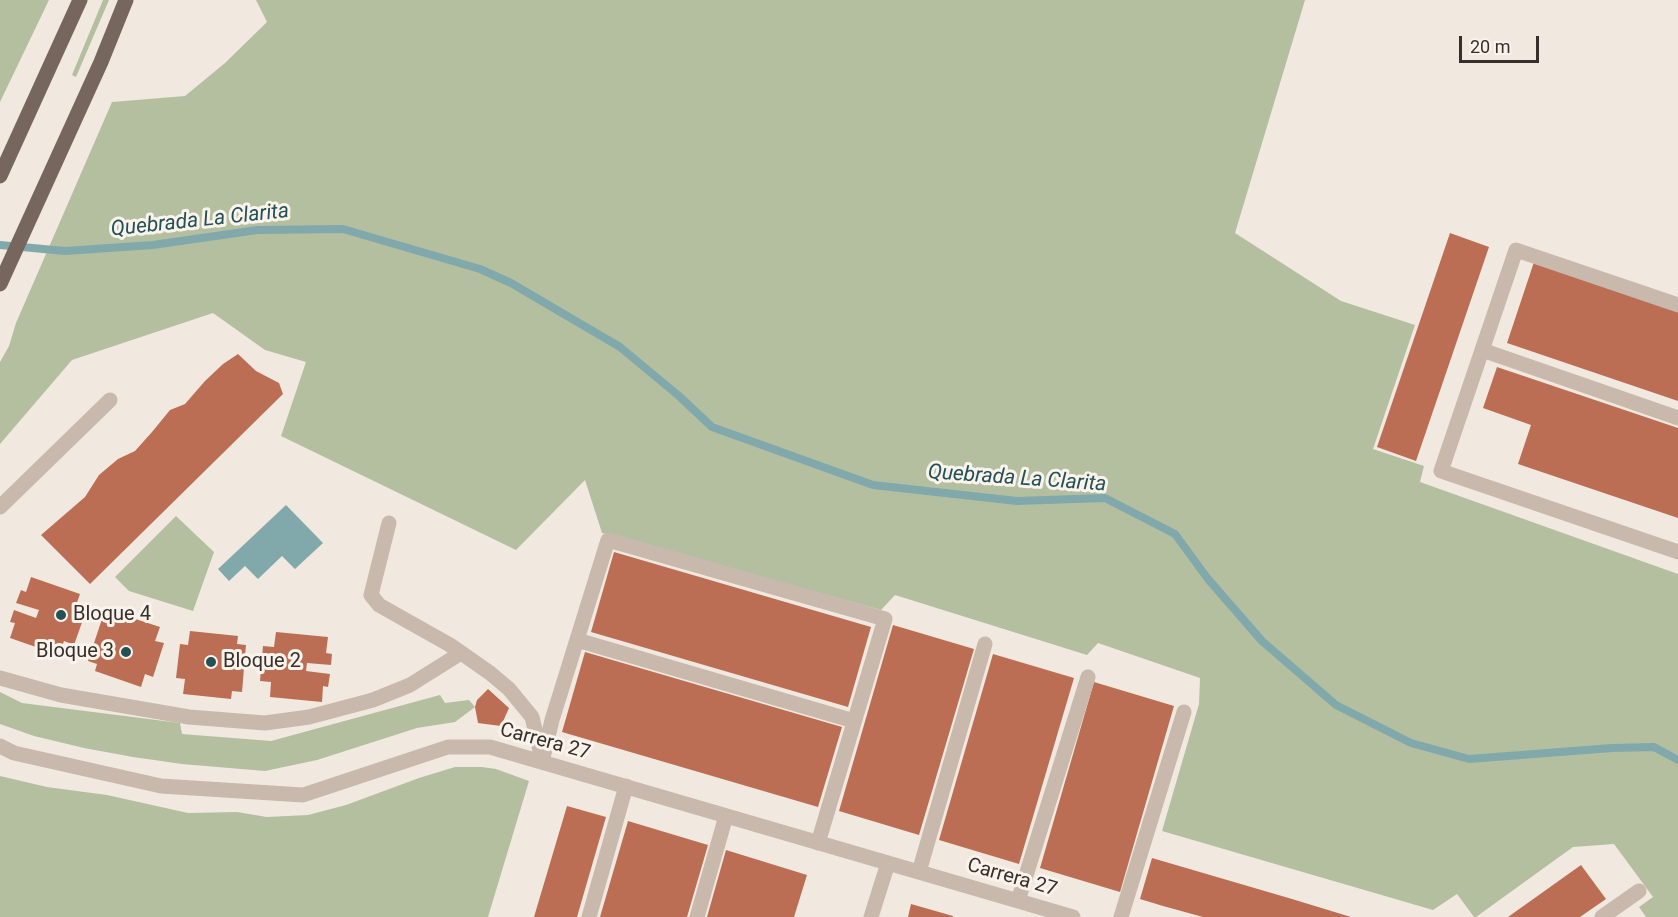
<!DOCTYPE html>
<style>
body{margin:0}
#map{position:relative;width:1678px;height:917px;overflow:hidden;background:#f1e9df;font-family:Roboto,sans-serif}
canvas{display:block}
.scale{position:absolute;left:1459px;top:36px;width:80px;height:27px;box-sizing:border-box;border:3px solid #372f2a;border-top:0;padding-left:8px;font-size:18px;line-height:21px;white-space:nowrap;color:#372f2a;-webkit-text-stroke:4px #f9f3ec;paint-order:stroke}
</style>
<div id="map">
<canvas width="1678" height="917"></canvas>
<div class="scale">20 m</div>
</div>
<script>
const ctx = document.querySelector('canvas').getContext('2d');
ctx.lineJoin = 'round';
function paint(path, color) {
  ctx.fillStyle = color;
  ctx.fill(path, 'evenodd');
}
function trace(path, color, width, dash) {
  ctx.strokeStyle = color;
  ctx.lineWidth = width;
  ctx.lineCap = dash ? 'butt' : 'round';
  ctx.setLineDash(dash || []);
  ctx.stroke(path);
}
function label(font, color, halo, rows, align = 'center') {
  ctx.font = font + ' Roboto,sans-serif';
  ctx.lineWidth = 6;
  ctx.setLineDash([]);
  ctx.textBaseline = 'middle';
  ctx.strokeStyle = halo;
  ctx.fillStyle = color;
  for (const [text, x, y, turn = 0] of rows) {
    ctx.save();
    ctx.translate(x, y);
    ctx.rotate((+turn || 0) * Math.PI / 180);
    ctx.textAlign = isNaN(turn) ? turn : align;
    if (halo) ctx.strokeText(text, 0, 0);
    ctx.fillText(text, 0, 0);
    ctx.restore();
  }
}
paint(new Path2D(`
 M0,0h49l-49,102z
 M103,0h6l-33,77 -4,-2z
 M256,0h1049l-70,233 106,68 74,24 -42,124 51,17 -4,16 258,92v343h-32l-7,-10 14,-10 -39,-53 -41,3 -97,70h-2l-17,-23 -24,16 -271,-79 37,-127 1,-26 -102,-35 -11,12 -192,-60 -14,15 -279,-77 -17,-53 -69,70 -235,-114 25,-74 -41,-12 -52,-37 -141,47 -72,84v-82l9,-16 7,-23 96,-221 73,-6 40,-33 42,-41z
 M176,516l38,36 -21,59 -64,-20 -14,-14z
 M0,692l22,11 158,20 2,11 89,7 169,-46 5,8 24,-3 6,7 -20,15 -38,6 -100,32 -52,11 -83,-7 -49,-7 -49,-9 -50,-12 -34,-12z
 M455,767h27l14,2 33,12 -41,136h-488v-141l47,11 60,8 81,18 49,-1 30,5 41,-2 38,-10 73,-27z`), '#b4bfa0');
paint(new Path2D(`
 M286,505l37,38 -28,26 -13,-13 -24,23 -13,-13 -16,15 -11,-12z`), '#81a9ab');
trace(new Path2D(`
 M0,245l65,6 88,-6 104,-15 86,-1 137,40 31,14 109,64 59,49 33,31 161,58 144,16 88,-3 70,36 33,45 54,62 74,64 75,38 58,16 143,-11 42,-1 24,13`), '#81a9ab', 8);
paint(new Path2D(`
 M1450,233l39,14 -73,214 -39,-14z
 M1534,262l144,48v91l-171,-58z
 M238,354l18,17 23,12 4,11 -193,190 -49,-49 44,-38 14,-22 19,-16 17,-8 17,-19 18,-22 15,-6 20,-23 18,-17z
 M1497,367l181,61v90l-160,-54 13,-39 -48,-17z
 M614,552l257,75 -23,80 -257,-75z
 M31,577l49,17 -5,14 11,3 -12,34 -10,-4 -5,14 -49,-17 5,-15 -5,-1 4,-12 22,8 3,-8 -23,-7 5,-13 5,2z
 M114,612l46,15 -5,14 9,2 -11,34 -8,-3 -4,13 -46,-16 2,-7 -9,-3 15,-45 9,4z
 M893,625l81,24 -55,186 -80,-24z
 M190,631l48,5 -1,8 9,1 -4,47 -10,-1 -1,8 -48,-5 2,-15 -9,-1 4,-34 8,1z
 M276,632l52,5 -2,16 6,1 -1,11 -24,-2 -1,8 24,3 -2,13 -5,-1 -1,16 -52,-5 1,-15 -11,-1 3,-35 11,1z
 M585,652l257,75 -24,80 -256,-75z
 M993,654l81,24 -55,186 -80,-24z
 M1094,682l80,24 -54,186 -80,-24z
 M488,689l21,19 -8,18 -23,-3 -3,-16 2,-7z
 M567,806l39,11 -29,100h-43z
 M628,821l80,24 -21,72h-87z
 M726,850l81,25 -13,42h-87z
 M1152,858l140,41 59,18h-148l-40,-11 -23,-7z
 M1581,865l25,34 -26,18h-72z
 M911,904l42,12v1h-45z`), '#bb6e53');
trace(new Path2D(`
 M1678,305l-162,-55 -75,221 237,81
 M1482,350l196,68
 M0,507l110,-107
 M389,523l-18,72 8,10 71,40 40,28 19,16 23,28 10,42
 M577,640l277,81
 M0,678l61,17 128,22 76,6 44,-6 64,-17 37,-15 51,-32
 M0,746l14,7 147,33 142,9 145,-48h42l583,170
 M542,762l10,-42 56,-180 277,79 -67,224
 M919,872l66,-228
 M1018,901l70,-224
 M589,917l37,-131
 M697,917l29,-101
 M871,917l17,-54
 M1121,917l63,-205
 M1602,917l37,-26`), '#c8b9ac', 15);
trace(new Path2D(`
 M0,176l80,-176
 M0,284l101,-222 25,-62`), '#77665d', 15);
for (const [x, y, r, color] of [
 [61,615,6,"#235155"],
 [126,652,6,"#235155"],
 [211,662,6,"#235155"]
]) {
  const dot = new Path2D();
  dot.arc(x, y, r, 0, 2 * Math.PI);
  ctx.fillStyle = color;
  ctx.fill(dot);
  trace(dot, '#f9f3ec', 2);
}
label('20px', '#372f2a', '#f9f3ec', [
 ["Bloque 4",73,615],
 ["Bloque 3",114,652,"right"],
 ["Bloque 2",223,662]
], 'left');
label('20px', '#372f2a', '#f9f3ec', [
 ["Carrera 27",545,742,15],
 ["Carrera 27",1012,878,16]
]);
label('italic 21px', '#235155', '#f9f3ec', [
 ["Quebrada La Clarita",200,221,-6],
 ["Quebrada La Clarita",1017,479,4]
]);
</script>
